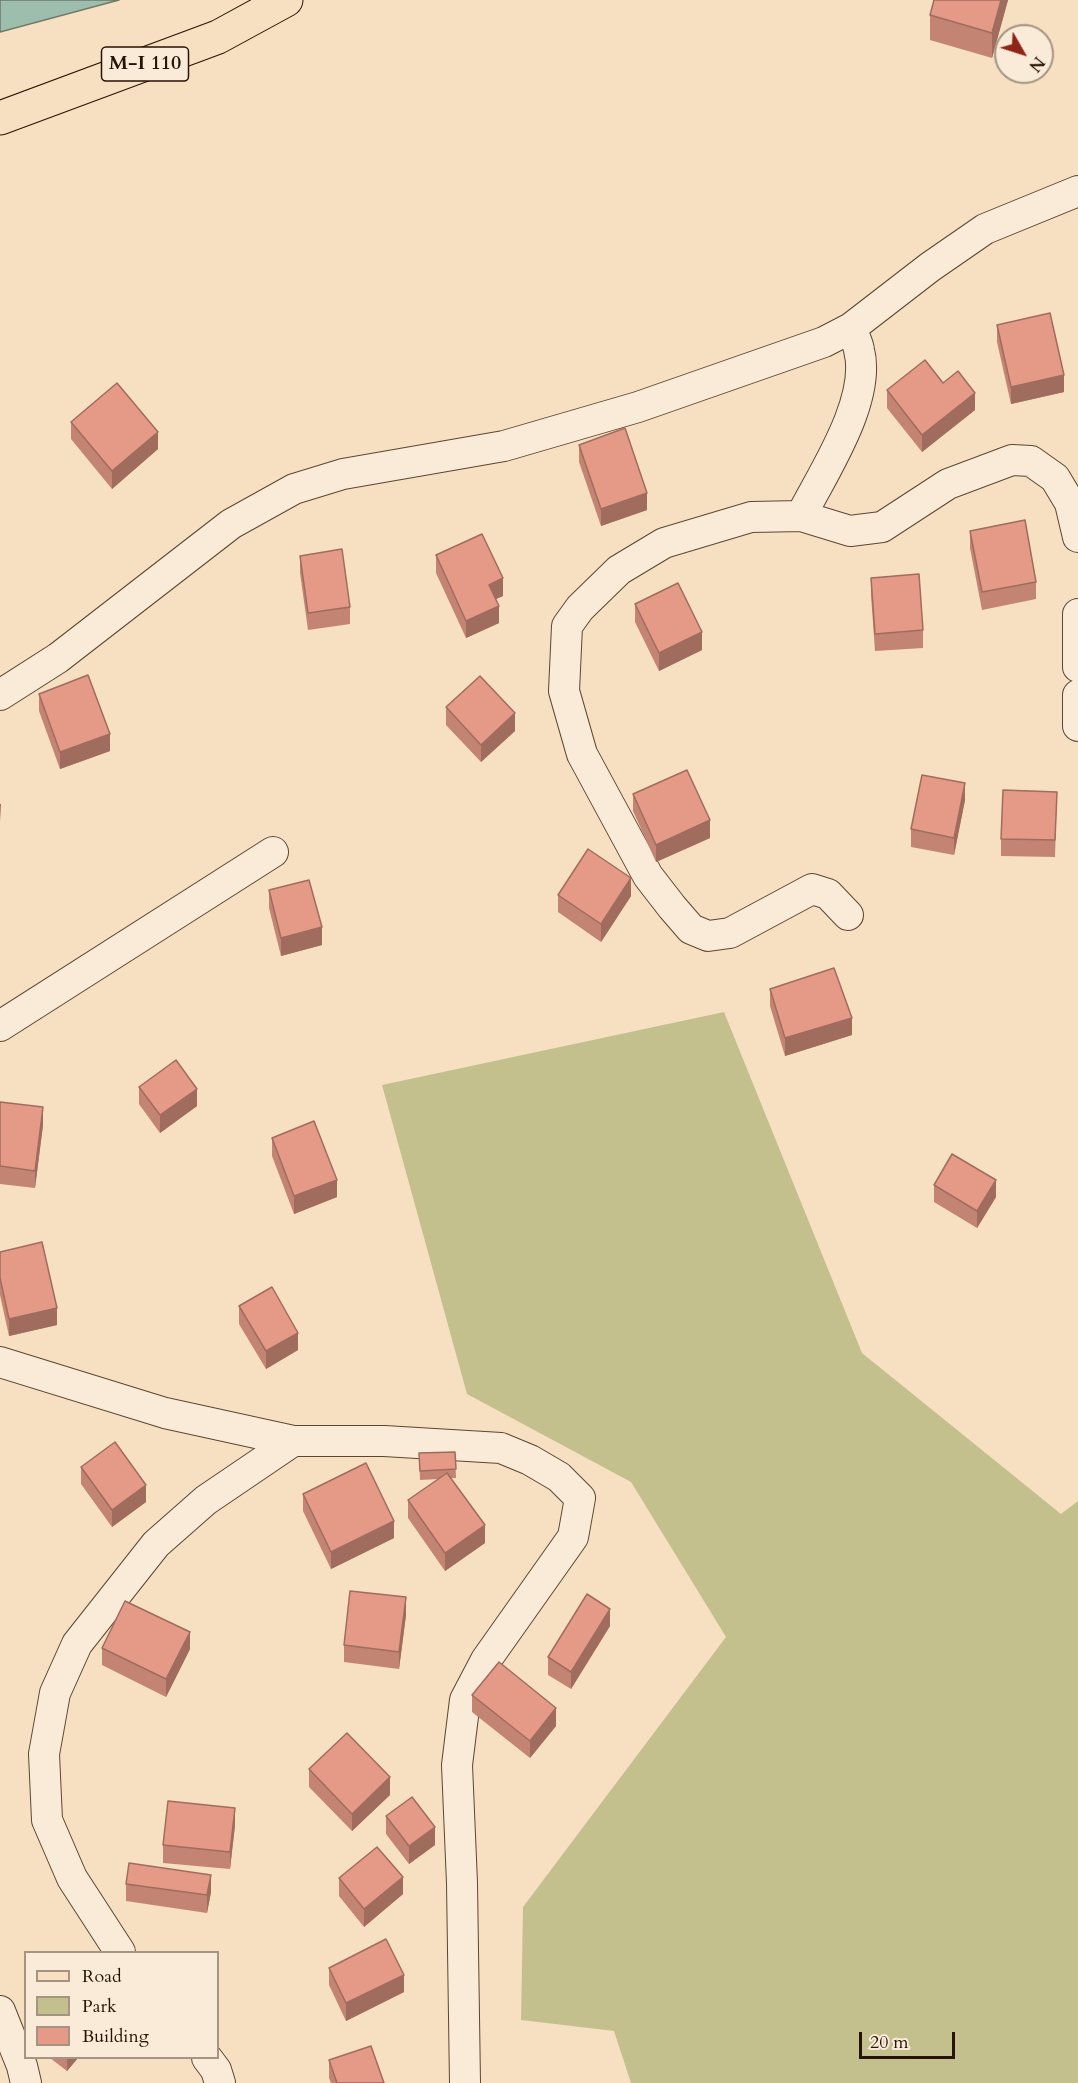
<!DOCTYPE html>
<style>
body{margin:0}
#map{position:relative;width:1078px;height:2083px;overflow:hidden;background:#f6e0c1;font-family:Cardo,serif}
canvas{display:block}
.legend{position:absolute;left:24px;top:1951px;width:195px;height:108px;box-sizing:border-box;background:#f9ebd7;border:2px solid #a59482;margin:0;padding:8px 10px;list-style:none;font-size:18px;color:#281203}
.legend li{display:flex;align-items:center;gap:12px;height:30px}
.legend b{width:30px;border:2px solid #a59482}
.north{position:absolute;left:994px;top:24px;width:60px;height:60px;box-sizing:border-box;background:#f9ebd7;border:2px solid #a59482;border-radius:50%;rotate:129deg;font-size:16px;font-weight:700;line-height:24px;text-align:center;color:#281203}
.north::after{content:'';display:block;margin:auto;width:21px;height:27px;background:#8f2418;clip-path:polygon(50% 0,100% 100%,50% 72%,0 100%)}
.scale{position:absolute;left:859px;top:2032px;width:96px;height:27px;box-sizing:border-box;border:3px solid #281203;border-top:0;padding-left:8px;font-size:18px;line-height:21px;white-space:nowrap;color:#281203;-webkit-text-stroke:4px #f9ebd7;paint-order:stroke}
</style>
<div id="map">
<canvas width="1078" height="2083"></canvas>
<ul class="legend">
<li><b style="height:8px;background:#f6e0c1"></b>Road</li>
<li><b style="height:16px;background:#c4c08d"></b>Park</li>
<li><b style="height:16px;background:#e49a86"></b>Building</li>
</ul>
<div class="north">N</div>
<div class="scale">20 m</div>
</div>
<script>
const ctx = document.querySelector('canvas').getContext('2d');
ctx.lineJoin = 'round';
function paint(path, color) {
  ctx.fillStyle = color;
  ctx.fill(path, 'evenodd');
}
function trace(path, color, width, dash) {
  ctx.strokeStyle = color;
  ctx.lineWidth = width;
  ctx.lineCap = dash ? 'butt' : 'round';
  ctx.setLineDash(dash || []);
  ctx.stroke(path);
}
function label(font, color, halo, rows, align = 'center') {
  ctx.font = font + ' Cardo,serif';
  ctx.lineWidth = 4.5;
  ctx.setLineDash([]);
  ctx.textBaseline = 'middle';
  ctx.strokeStyle = halo;
  ctx.fillStyle = color;
  for (const [text, x, y, turn = 0] of rows) {
    ctx.save();
    ctx.translate(x, y);
    ctx.rotate((+turn || 0) * Math.PI / 180);
    ctx.textAlign = isNaN(turn) ? turn : align;
    if (halo) ctx.strokeText(text, 0, 0);
    ctx.fillText(text, 0, 0);
    ctx.restore();
  }
}
paint(new Path2D(`
 M724,1012l138,341 199,161 17,-13v582h-447l-17,-52 -93,-11 2,-113 203,-270 -95,-155 -164,-88 -85,-309z`), '#c4c08d');
const water = new Path2D(`
 M0,0h119l-119,32z`);
paint(water, '#9ebead');
trace(water, '#6f7969', 1.5);
const street = new Path2D(`
 M801,516c22,-43 71,-116 58,-166 -1,-7 -5,-14 -8,-22
 M1078,614v53
 M0,695l58,-37 173,-134 63,-35 49,-15 161,-28 134,-39 186,-65 27,-14 79,-61 55,-38 93,-38
 M1078,695v31
 M848,915l-20,-21 -16,-5 -82,44 -22,3 -17,-7 -19,-22 -24,-31 -66,-122 -18,-63 3,-65 13,-18 39,-38 45,-27 87,-26 50,-1 49,15 32,-4 66,-43 64,-24 19,1 24,17 15,25 8,34
 M0,1026l273,-174
 M0,1362l165,51 128,28h91l117,7 29,12 29,17 21,21 -7,39 -87,123 -21,40 -8,65 5,118 3,200
 M120,1952l-48,-74 -25,-58 -3,-66 11,-61 22,-49 79,-100 50,-44 87,-59
 M0,2011l22,55 4,17
 M207,2058l9,12 4,13`);
const primary = new Path2D(`
 M0,118l218,-81 68,-37`);
trace(street, '#5c4632', 32);
trace(primary, '#281203', 35);
trace(street, '#f9ebd7', 30);
trace(primary, '#f6e0c1', 33);
paint(new Path2D(`
 M934,0h74l-16,58 -62,-18v-25z
 M997,325l67,67 -53,12 -14,-62z
 M943,383l32,27 -53,42 -35,-44v-18z
 M71,422l87,27 -46,40 -41,-50z
 M579,445l68,65 -46,16 -22,-64z
 M970,531l66,51v17l-54,11 -12,-62z
 M436,555l67,41 -7,3 3,24 -33,15 -30,-65z
 M300,556l50,51v17l-42,6 -8,-57z
 M871,578l52,52v18l-48,3 -4,-56z
 M635,604l67,46 -43,21 -24,-49z
 M39,694l71,57 -50,18 -21,-58z
 M446,707l69,24 -34,31 -35,-37z
 M1057,792l-2,65 -54,-1v-17z
 M633,794l77,44 -54,24 -23,-51z
 M965,800l-11,55 -43,-8v-18z
 M269,890l53,55 -41,11 -12,-48z
 M558,895l73,1 -30,46 -43,-30z
 M770,989l82,46 -67,21 -15,-50z
 M139,1087l58,19 -37,27 -21,-29z
 M0,1102l43,23 -8,63 -35,-4z
 M272,1138l65,59 -43,17 -22,-58z
 M934,1185l62,12 -19,31 -43,-26z
 M0,1252l57,73 -48,11 -9,-41z
 M239,1306l59,44 -32,19 -27,-45z
 M455,1452l1,26h-5l34,65 -40,28 -37,-53v-18l31,-21 -19,1 -1,-27z
 M81,1467l65,35 -34,25 -31,-43z
 M303,1494l91,44 -63,31 -28,-58z
 M406,1615l-7,54 -55,-7v-17z
 M610,1626l-39,63 -23,-14v-18z
 M102,1648l88,1 -24,48 -64,-32z
 M472,1695l84,31 -26,32 -58,-46z
 M309,1769l81,26 -38,36 -43,-44z
 M386,1816l49,29 -26,19 -23,-30z
 M235,1825l-5,44 -67,-6v-18z
 M339,1878l64,16 -39,33 -25,-31z
 M126,1884l85,8 -4,21 -81,-12z
 M329,1968l75,24 -58,29 -17,-36z
 M50,2058h28l-11,13z
 M329,2060l55,23h-53l-2,-5z`), '#c48473');
paint(new Path2D(`
 M1001,0h7l-16,58v-25z
 M1064,375v17l-53,12v-17z
 M975,393v17l-53,42v-17z
 M158,432v17l-46,40v-18z
 M647,493v17l-46,16v-17z
 M503,578v18l-14,6v-17z
 M499,606v17l-33,15v-17z
 M702,632v18l-43,21v-18z
 M515,713v18l-34,31v-17z
 M110,734v17l-50,18v-17z
 M965,783v17l-11,55v-17z
 M0,804h1l-1,18z
 M710,820v18l-54,24v-17z
 M631,878v18l-30,46v-18z
 M322,927v18l-41,11v-18z
 M852,1018v17l-67,21v-18z
 M197,1089v17l-37,27v-18z
 M43,1107v18l-8,63v-17z
 M337,1180v17l-43,17v-18z
 M996,1180v17l-19,31v-17z
 M57,1308v17l-48,11v-17z
 M298,1333v17l-32,19v-18z
 M146,1485v17l-34,25v-17z
 M394,1521v17l-63,31v-17z
 M485,1525v18l-40,28v-18z
 M406,1597v18l-7,54v-17z
 M610,1609v17l-39,63v-17z
 M190,1632v17l-24,48v-18z
 M556,1708v18l-26,32v-17z
 M390,1777v18l-38,36v-17z
 M235,1808v17l-5,44v-17z
 M435,1827v18l-26,19v-18z
 M211,1875v17l-4,21v-18z
 M403,1877v17l-39,33v-18z
 M404,1975v17l-58,29v-18z
 M67,2058h11l-11,13z`), '#a06c5e');
const building = new Path2D(`
 M934,0h67l-9,33 -62,-18z
 M1050,313l14,62 -53,12 -14,-62z
 M925,360l18,23 15,-12 17,22 -53,42 -35,-45z
 M117,383l41,49 -46,39 -41,-49z
 M625,428l22,65 -46,16 -22,-64z
 M1025,520l11,62 -54,10 -12,-61z
 M482,534l21,44 -14,7 10,21 -33,15 -30,-66z
 M342,549l8,58 -42,6 -8,-57z
 M919,574l4,56 -48,4 -4,-56z
 M678,583l24,49 -43,21 -24,-49z
 M88,675l22,59 -50,18 -21,-58z
 M480,676l35,37 -34,32 -35,-38z
 M687,770l23,50 -54,25 -23,-51z
 M922,775l43,8 -11,55 -43,-9z
 M1003,790l54,2 -2,48 -54,-1z
 M588,849l43,29 -30,46 -43,-29z
 M309,880l13,47 -41,11 -12,-48z
 M834,968l18,50 -67,20 -15,-49z
 M176,1060l21,29 -37,26 -21,-28z
 M0,1102l43,5 -8,64 -35,-5z
 M314,1121l23,59 -43,16 -22,-58z
 M952,1154l44,26 -19,31 -43,-26z
 M42,1242l15,66 -48,11 -9,-41v-26z
 M272,1287l26,46 -32,18 -27,-45z
 M115,1442l31,43 -34,25 -31,-43z
 M455,1452l1,17 -36,2 -1,-18z
 M366,1463l28,58 -63,31 -28,-58z
 M447,1473l38,52 -40,28 -37,-53z
 M350,1591l56,6 -7,55 -55,-7z
 M587,1594l23,15 -39,63 -23,-15z
 M125,1601l65,31 -24,47 -64,-31z
 M499,1662l57,46 -26,33 -58,-46z
 M347,1733l43,44 -38,37 -43,-45z
 M412,1797l23,30 -26,19 -23,-30z
 M168,1801l67,7 -5,44 -67,-7z
 M377,1847l26,30 -39,32 -25,-31z
 M129,1863l82,12 -4,20 -81,-11z
 M386,1939l18,36 -58,28 -17,-35z
 M371,2046l13,37h-47l-8,-23z`);
paint(building, '#e49a86');
trace(building, '#a06c5e', 1.5);
for (const [x, y, w] of [
 [145,64,87]
]) {
  const box = new Path2D();
  box.roundRect(x - w / 2, y - 17, w, 34, 4.5);
  ctx.fillStyle = '#f9ebd7';
  ctx.fill(box);
  trace(box, '#281203', 1.5);
}
label('bold 20px', '#281203', null, [
 ["M-I 110",145,64]
]);
</script>
